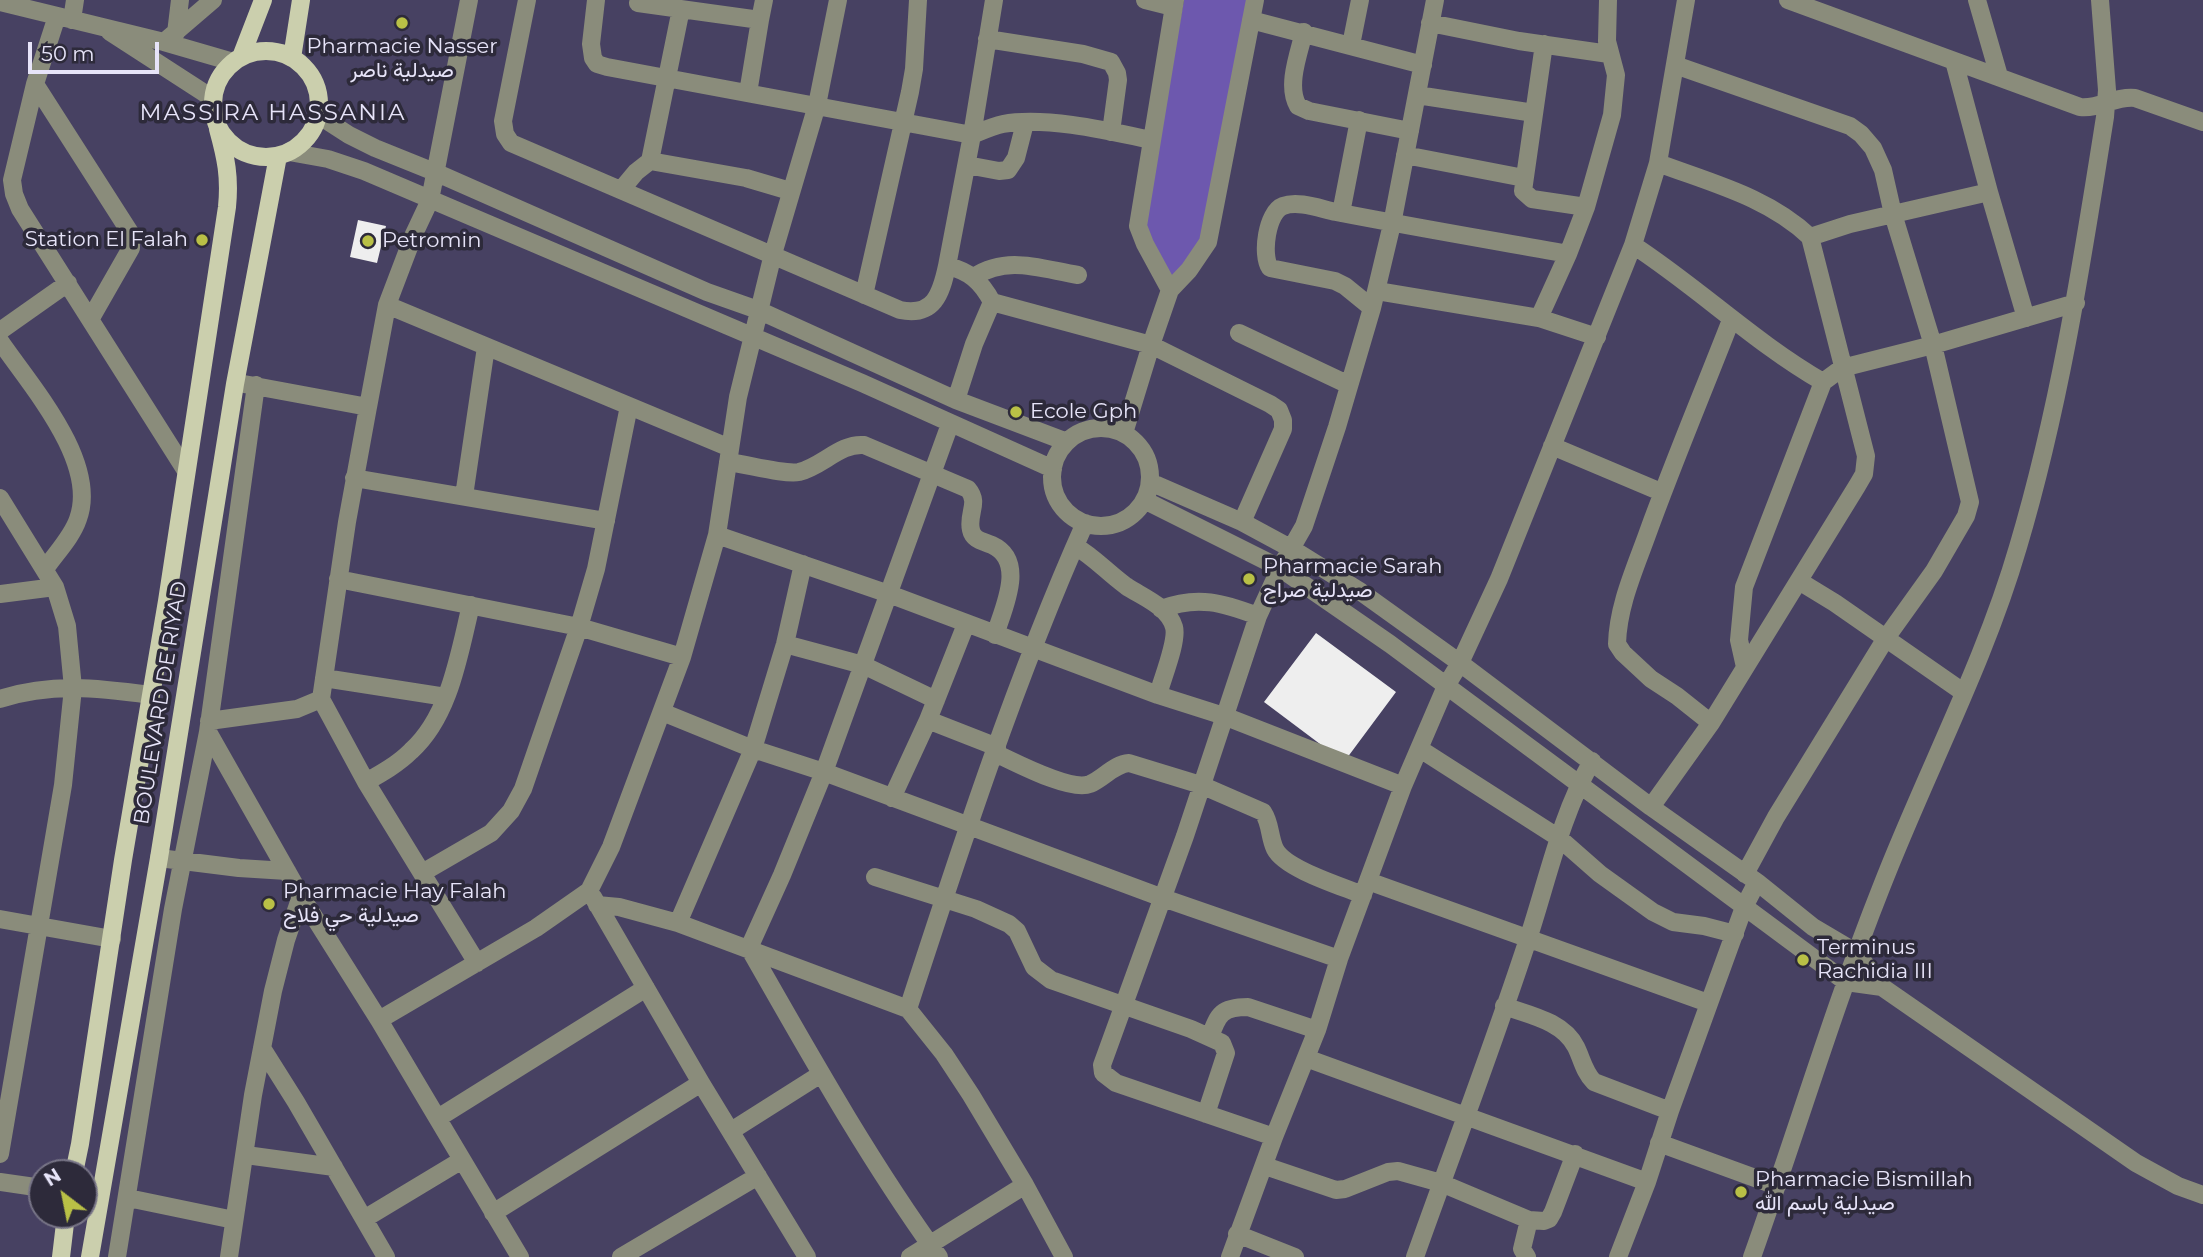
<!DOCTYPE html>
<meta charset="utf-8">
<style>
body{margin:0}
#map{position:relative;width:2203px;height:1257px;overflow:hidden;background:#474162;font-family:Montserrat,sans-serif}
canvas{display:block}
.north{position:absolute;left:28px;top:1159px;width:70px;height:70px;box-sizing:border-box;background:#2d2a3a;border:2px solid #777486;border-radius:50%;rotate:328deg;font-size:19px;font-weight:700;line-height:28px;text-align:center;color:#e7e4f9}
.north::after{content:'';display:block;margin:auto;width:24px;height:32px;background:#b9c046;clip-path:polygon(50% 0,100% 100%,50% 72%,0 100%)}
.scale{position:absolute;left:28px;top:42px;width:131px;height:32px;box-sizing:border-box;border:4px solid #e7e4f9;border-top:0;padding-left:9px;font-size:21px;line-height:24px;white-space:nowrap;color:#e7e4f9;-webkit-text-stroke:5px #2d2a3a;paint-order:stroke}
</style>
<div id="map">
<canvas width="2203" height="1257"></canvas>
<div class="north">N</div>
<div class="scale">50 m</div>
</div>
<script>
const ctx = document.querySelector('canvas').getContext('2d');
ctx.lineJoin = 'round';
function paint(path, color) {
  ctx.fillStyle = color;
  ctx.fill(path, 'evenodd');
}
function trace(path, color, width, dash) {
  ctx.strokeStyle = color;
  ctx.lineWidth = width;
  ctx.lineCap = dash ? 'butt' : 'round';
  ctx.setLineDash(dash || []);
  ctx.stroke(path);
}
function label(font, color, halo, rows, align = 'center') {
  ctx.font = font + ' Montserrat,Vazirmatn,sans-serif';
  ctx.lineWidth = 7;
  ctx.setLineDash([]);
  ctx.textBaseline = 'middle';
  ctx.strokeStyle = halo;
  ctx.fillStyle = color;
  for (const [text, x, y, turn = 0] of rows) {
    ctx.save();
    ctx.translate(x, y);
    ctx.rotate((+turn || 0) * Math.PI / 180);
    ctx.textAlign = isNaN(turn) ? turn : align;
    if (halo) ctx.strokeText(text, 0, 0);
    ctx.fillText(text, 0, 0);
    ctx.restore();
  }
}
paint(new Path2D(`
 M1184,0h71l-45,252 -34,35 -34,-63z`), '#6d58ae');
paint(new Path2D(`
 M358,220l28,6 -9,37 -27,-6z
 M1316,633l80,59 -52,70 -80,-60z`), '#eee');
trace(new Path2D(`
 M527,0l-24,121 2,13 6,9 389,167c34,7 41,-16 47,-44
 M596,0l-5,44 2,14 4,6 10,3 365,68c10,-4 21,-9 31,-11 42,-8 106,7 148,16
 M639,0l-1,3 122,17 4,-20
 M1145,0l28,7
 M1788,0l292,107c20,2 35,-11 55,-9l68,24
 M1977,0l22,76
 M0,2l164,40 69,20
 M681,9l-31,152 96,17 44,13
 M57,16l-22,68 -23,96 2,14 6,15 166,262
 M72,20l3,-20
 M1251,20l172,45
 M1430,23l89,18 90,13
 M110,32l102,66
 M1304,32c-5,21 -18,54 -6,74l11,5 101,20
 M176,33l4,-33
 M987,39l96,15 28,8 6,11 1,7 -7,52
 M164,42l49,-42
 M1544,44l-21,147 9,8 54,8
 M1351,45l9,-45
 M1675,65l175,61 11,8 12,14 10,22 10,44 40,131 37,157 -4,14 -32,55 -48,67 -110,179 -31,57
 M35,84l96,150v14l-40,70
 M748,93l12,-73
 M1417,95l117,18
 M318,115l31,20 26,13 62,25 270,119 51,18 198,90 111,42
 M289,152l39,7 36,12 498,212 191,86
 M1405,155l119,23
 M967,165l32,6 9,-1 8,-12 9,-35
 M621,190l15,-18 14,-11
 M1989,192l37,126
 M1341,213l18,-93
 M1810,237l40,-13 139,-32 -35,-131
 M1633,245c66,43 122,98 190,137
 M974,277c33,-22 67,-8 104,-2
 M1170,290l-25,-46 -7,-18 37,-226
 M1377,291l162,27 58,19
 M864,295l46,-203 4,-23 4,-69
 M992,302c-11,-21 -23,-31 -45,-36l25,-131 22,-135
 M387,305l343,143
 M1372,308l-27,-22 -10,-5 -65,-13c-9,-13 -3,-56 13,-62 15,-6 38,3 53,6 77,15 154,28 232,42
 M1539,318l29,-64 18,-47 26,-92 4,-40 -9,-34 1,-41
 M0,331l68,-48
 M1239,333l110,52
 M0,341c30,44 99,121 78,178 -6,18 -22,34 -33,50
 M244,384l124,23 19,-102 27,-71 16,-34 39,-200
 M956,400l18,-56 18,-42 159,43 119,59 9,6 4,10v9l-41,93
 M368,407l-21,115 -26,177 45,83 111,181
 M1052 477a49 49 0 1 1 98 0a49 49 0 1 1-98 0Z
 M1124,433l27,-88 19,-55 19,-20 19,-28 47,-242
 M1552,446l109,46
 M728,462c18,2 57,13 71,10 24,-6 41,-29 65,-27l104,44c12,14 -1,25 3,41 2,10 12,11 21,15 35,16 11,64 3,90
 M354,478l252,43
 M1150,482l92,40 50,27 69,43 99,71 191,144 106,75 56,45 44,26 25,34 254,176 42,23 25,9
 M464,496l22,-149
 M0,498l55,89 12,39 6,62 -10,97 -63,369
 M1144,500l136,68 110,76 456,338 36,5
 M717,535l172,59 269,101 66,21 179,70
 M1075,546c19,11 33,27 51,40 16,11 42,20 48,41 4,14 -12,52 -16,68
 M338,579l241,48 103,30
 M1799,581l36,22 128,89
 M0,594l55,-7
 M1161,609c37,-14 62,-6 97,7
 M785,644l78,21 73,35
 M1745,667l-6,-27 5,-53 79,-205 19,-14 91,-23 143,-42
 M324,678l122,19
 M0,699c52,-17 98,-11 151,-4
 M662,712l91,37 71,23 339,126 176,61
 M928,720l69,27
 M209,721l88,-12 24,-10
 M1711,723l-34,-27 -26,-17 -28,-26 -6,-9c1,-38 17,-73 30,-109 26,-72 56,-143 84,-215
 M208,732l93,164 78,124 141,237
 M1420,749l139,89 41,36 53,38 20,10 31,4 31,8
 M995,753c20,9 75,39 95,31 14,-6 24,-20 39,-21l72,22 62,27c8,12 6,24 12,37 10,20 66,37 88,46
 M366,782c16,-9 32,-18 45,-31 39,-35 48,-97 60,-146
 M892,798l36,-78 38,-96
 M1651,807l60,-84 146,-237 7,-12 2,-18 -56,-219c-42,-40 -99,-54 -152,-74
 M159,858l80,10 48,3
 M422,873l69,-40 20,-22 12,-22 56,-162 17,-58 33,-163
 M875,877l101,32 33,15 8,7 17,36 17,13 140,49 31,14 4,10 -20,61
 M1368,881l340,122
 M593,897l108,186 106,174
 M597,905l22,2 59,16 230,86 36,45 27,41 54,90 39,72
 M0,919l112,20
 M678,923l75,-174 32,-105 18,-80
 M1504,1006c25,9 59,15 72,41 6,12 8,25 18,35l76,29
 M908,1009c53,-163 107,-329 177,-486
 M379,1020l157,-92 53,-37 22,-44 71,-190 35,-122 21,-138 35,-143 44,-149 21,-105
 M1210,1037c8,-23 12,-30 38,-30l69,23
 M262,1048l34,54 90,155
 M1306,1058l341,124
 M438,1118l208,-130
 M731,1131l90,-57
 M1274,1137l-158,-54 -13,-10 -1,-8 83,-229 73,-220 22,-48 24,-42 33,-99 35,-119 20,-84 43,-224
 M1659,1143l118,43
 M246,1155l88,12
 M1265,1166l71,24 9,-1 43,-17 10,-1 43,12 88,37 15,1 5,-2 4,-7 22,-58
 M0,1182l42,6
 M128,1198l106,22
 M493,1213l208,-130
 M364,1219l98,-59
 M1237,1234l58,23
 M117,1257l56,-348 35,-177 48,-347
 M229,1257l24,-162 20,-104 13,-51 15,-44
 M621,1257l137,-81
 M910,1257l115,-72
 M939,1257c-71,-98 -130,-204 -190,-309l33,-73 42,-103 126,-348
 M1230,1257l44,-120 43,-107 22,-71 64,-173 43,-100 14,-23 39,-84 134,-334 25,-82 28,-163
 M1415,1257c38,-107 79,-213 114,-321 19,-58 32,-121 63,-175
 M1527,1257l-5,-8 7,-29
 M1618,1257l29,-75 23,-71 74,-204 13,-25
 M1752,1257c44,-123 81,-248 129,-369 44,-114 103,-224 137,-341 42,-141 64,-285 87,-430l2,-27 -7,-90`), '#8a8c7b', 18);
trace(new Path2D(`
 M213 104a53 53 0 1 1 106 0a53 53 0 1 1-106 0Z
 M241,57l22,-57
 M292,58l9,-58
 M74,1173l6,-29 43,-284 44,-259 60,-394c3,-30 -1,-49 -9,-78
 M61,1257l5,-42
 M90,1257l69,-399 76,-474 43,-228`), '#cbcfad', 18);
for (const [x, y, r, color] of [
 [402,23,7,"#b9c046"],
 [202,240,7,"#b9c046"],
 [368,241,7,"#b9c046"],
 [1016,412,7,"#b9c046"],
 [1249,579,7,"#b9c046"],
 [269,904,7,"#b9c046"],
 [1803,960,7,"#b9c046"],
 [1741,1192,7,"#b9c046"]
]) {
  const dot = new Path2D();
  dot.arc(x, y, r, 0, 2 * Math.PI);
  ctx.fillStyle = color;
  ctx.fill(dot);
  trace(dot, '#2d2a3a', 2.5);
}
label('21px', '#e7e4f9', '#2d2a3a', [
 ["Pharmacie Nasser",402,47,"center"],
 ["صيدلية ناصر",402,71,"center"],
 ["Station El Falah",188,240,"right"],
 ["Petromin",382,241],
 ["Ecole Gph",1030,412],
 ["Pharmacie Sarah",1263,567],
 ["صيدلية صراح",1263,591],
 ["Pharmacie Hay Falah",283,892],
 ["صيدلية حي فلاح",283,916],
 ["Terminus",1817,948],
 ["Rachidia III",1817,972],
 ["Pharmacie Bismillah",1755,1180],
 ["صيدلية باسم الله",1755,1204]
], 'left');
label('21px', '#e7e4f9', '#2d2a3a', [
 ["BOULEVARD DE RIYAD",161,703,-81]
]);
ctx.letterSpacing = '2px';
label('23px', '#e7e4f9', '#2d2a3a', [
 ["MASSIRA HASSANIA",273,113]
]);
ctx.letterSpacing = '0px';
</script>
